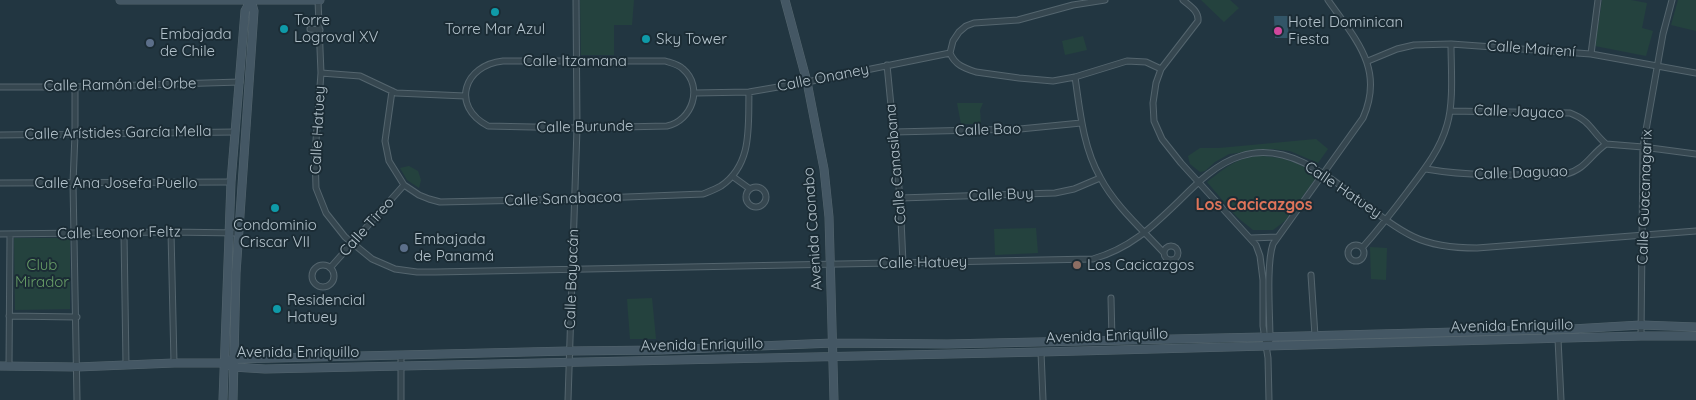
<!DOCTYPE html>
<meta charset="utf-8">
<style>
body{margin:0}
canvas{display:block;background:#223641}
</style>
<canvas width="1696" height="400"></canvas>
<script>
const ctx = document.querySelector('canvas').getContext('2d');
ctx.lineJoin = 'round';
function paint(path, color) {
  ctx.fillStyle = color;
  ctx.fill(path, 'evenodd');
}
function trace(path, color, width, dash) {
  ctx.strokeStyle = color;
  ctx.lineWidth = width;
  ctx.lineCap = dash ? 'butt' : 'round';
  ctx.setLineDash(dash || []);
  ctx.stroke(path);
}
function label(font, color, halo, rows, align = 'center') {
  ctx.font = font + ' Quicksand,sans-serif';
  ctx.lineWidth = 4;
  ctx.setLineDash([]);
  ctx.textBaseline = 'middle';
  ctx.strokeStyle = halo;
  ctx.fillStyle = color;
  for (const [text, x, y, turn = 0] of rows) {
    ctx.save();
    ctx.translate(x, y);
    ctx.rotate((+turn || 0) * Math.PI / 180);
    ctx.textAlign = isNaN(turn) ? turn : align;
    if (halo) ctx.strokeText(text, 0, 0);
    ctx.fillText(text, 0, 0);
    ctx.restore();
  }
}
paint(new Path2D(`
 M580,0h54l-2,25h-18v30h-33z
 M1201,0h29l9,8 -15,14z
 M1602,0h29l16,3 -5,25 11,3 -7,25 -51,-10z
 M1678,0h18v31l-25,-6z
 M1083,36l4,14 -22,5 -3,-14z
 M957,103h26l-3,7 1,14h-20z
 M1316,139l12,10 -10,14 -28,-12 -18,-2 -43,5 -14,8 -10,9 -5,1 -10,-8 -2,-8 12,-8h19z
 M1257,156c25,0 40,6 61,19l-33,46 -12,9h-20l-16,-13 -30,-35c18,-14 28,-23 50,-26z
 M409,166l9,5 3,9 -2,8 -12,-8 -7,-12z
 M1036,228l2,25 -43,2 -1,-26z
 M14,238h56v71l-55,1z
 M1370,247l17,1 -1,32 -15,-1z
 M652,298l4,41h-26l-3,-40z`), '#24423e');
paint(new Path2D(`
 M1274,16h14l4,5 -4,6 1,11h-14z`), '#325567');
const street = new Path2D(`
 M318,0l3,73 -6,81 1,34 10,25 19,24 27,22 23,10 22,3h18l658,-13c38,-11 59,-32 87,-59 17,-17 37,-37 61,-44 64,-21 120,56 173,81 19,9 41,11 63,11l219,-17
 M1183,0c7,6 16,11 15,21l-37,48 -5,14 -3,20 1,18 8,18 19,24 75,82 4,11 3,24v46l5,32 1,42
 M310,29l10,1
 M950,53c5,12 14,15 26,19l43,6 34,3 22,-4 52,-16 19,1 15,7
 M950,53l3,-12 6,-9 7,-6 8,-3 44,-3 55,-15 32,-5
 M1591,54l7,-54
 M503,61h162c6,2 13,3 18,8 21,18 9,52 -16,57l-90,2 -89,-2c-38,-20 -24,-61 15,-65z
 M1368,61l29,-12 17,-4 37,-1 140,10 105,19
 M887,65l13,133 3,65
 M321,73l39,3 36,17 69,3
 M1075,77c5,34 8,70 25,100 15,29 43,53 64,76
 M0,87h75l165,-5
 M75,87v47l-2,49 4,217
 M392,91l-7,50 4,20 15,24 15,10 10,4 11,3 135,-3 128,-5c5,-2 13,-5 18,-8 32,-22 27,-60 28,-94
 M695,93l54,-1 58,-10 143,-29
 M1450,111l120,2c21,8 21,18 36,31
 M894,132l126,-3 61,-6
 M0,135l235,-3
 M1606,144l37,3 53,7
 M1426,169c46,8 93,6 140,5 20,-5 24,-19 40,-30
 M732,176l18,13
 M0,183l231,-1
 M746 197a10 10 0 1 1 20 0a10 10 0 1 1-20 0Z
 M900,198l155,-5 19,-4 26,-11
 M171,232l3,131
 M124,233l2,132
 M0,234l171,-2 67,1
 M1251,238l26,-1
 M1348 253a8 8 0 1 1 16 0a8 8 0 1 1-16 0Z
 M1164 253a7 7 0 1 1 14 0a7 7 0 1 1-14 0Z
 M1362,248c17,-19 31,-37 46,-57 16,-21 32,-41 39,-66 7,-23 4,-57 4,-81
 M312 276a11 11 0 1 1 22 0a11 11 0 1 1-22 0Z
 M330,268l74,-83
 M1311,275l4,61
 M1111,298l1,42
 M9,316l68,1
 M1641,336l2,-189 20,-113 9,-34
 M1558,339l3,61
 M1270,340c0,-24 -4,-76 3,-96l90,-126c22,-50 -8,-79 -35,-118
 M1041,352l2,48
 M401,355v45
 M9,366l1,-132
 M568,400l9,-272 -1,-128`);
const secondary = new Path2D(`
 M120,0h200
 M785,0l22,82 17,87 5,48 5,183
 M224,363l9,-4 336,-8 92,-1 172,-7 114,1 317,-7 308,-8 69,-4 55,2
 M0,366l77,1 97,-4h50l9,4 32,2 776,-17 600,-16h55
 M223,400l8,-218 14,-171 6,-11
 M233,400l3,-127 18,-262 -3,-11`);
trace(street, '#54656e', 7);
trace(secondary, '#54656e', 9);
trace(street, '#364750', 5);
trace(secondary, '#445764', 8);
for (const [x, y, r, color] of [
 [495,12,5,"#0f9aa8"],
 [284,29,5,"#0f9aa8"],
 [1278,31,5,"#d1479c"],
 [646,39,5,"#0f9aa8"],
 [150,43,5,"#5c6f8a"],
 [275,208,5,"#0f9aa8"],
 [404,248,5,"#5c6f8a"],
 [1077,265,5,"#8d6e63"],
 [277,309,5,"#0f9aa8"]
]) {
  const dot = new Path2D();
  dot.arc(x, y, r, 0, 2 * Math.PI);
  ctx.fillStyle = color;
  ctx.fill(dot);
  trace(dot, '#1b2c35', 2);
}
label('15px', '#b3c2cb', '#1b2c35', [
 ["Torre",294,20],
 ["Logroval XV",294,37],
 ["Hotel Dominican",1288,22],
 ["Fiesta",1288,39],
 ["Torre Mar Azul",495,29,"center"],
 ["Embajada",160,34],
 ["de Chile",160,51],
 ["Sky Tower",656,39],
 ["Condominio",275,225,"center"],
 ["Criscar VII",275,242,"center"],
 ["Embajada",414,239],
 ["de Panamá",414,256],
 ["Los Cacicazgos",1087,265],
 ["Residencial",287,300],
 ["Hatuey",287,317]
], 'left');
label('15px', '#b3c2cb', '#1b2c35', [
 ["Calle Mairení",1531,49,4],
 ["Calle Itzamana",575,61],
 ["Calle Onaney",823,78,-11],
 ["Calle Ramón del Orbe",120,85,-1],
 ["Calle Jayaco",1519,112,2],
 ["Calle Burunde",585,127,-1],
 ["Calle Hatuey",318,130,-87],
 ["Calle Bao",988,130,-2],
 ["Calle Arístides García Mella",118,133,-1],
 ["Calle Canasibana",896,164,-95],
 ["Calle Daguao",1521,173,-2],
 ["Calle Ana Josefa Puello",116,183],
 ["Calle Hatuey",1343,190,34],
 ["Calle Buy",1001,195,-2],
 ["Calle Guacanagarix",1645,197,-88],
 ["Calle Sanabacoa",563,199,-2],
 ["Calle Tireo",367,227,-48],
 ["Avenida Caonabo",813,229,-94],
 ["Calle Leonor Feltz",119,233,-1],
 ["Calle Hatuey",923,263,-1],
 ["Calle Bayacán",572,279,-88],
 ["Avenida Enriquillo",1512,326,-1],
 ["Avenida Enriquillo",1107,336,-2],
 ["Avenida Enriquillo",702,345,-1],
 ["Avenida Enriquillo",298,352]
]);
label('15px', '#689e67', '#1b2c35', [
 ["Club",42,265],
 ["Mirador",42,282]
]);
label('bold 16px', '#df745a', '#1b2c35', [
 ["Los Cacicazgos",1254,205]
]);
</script>
